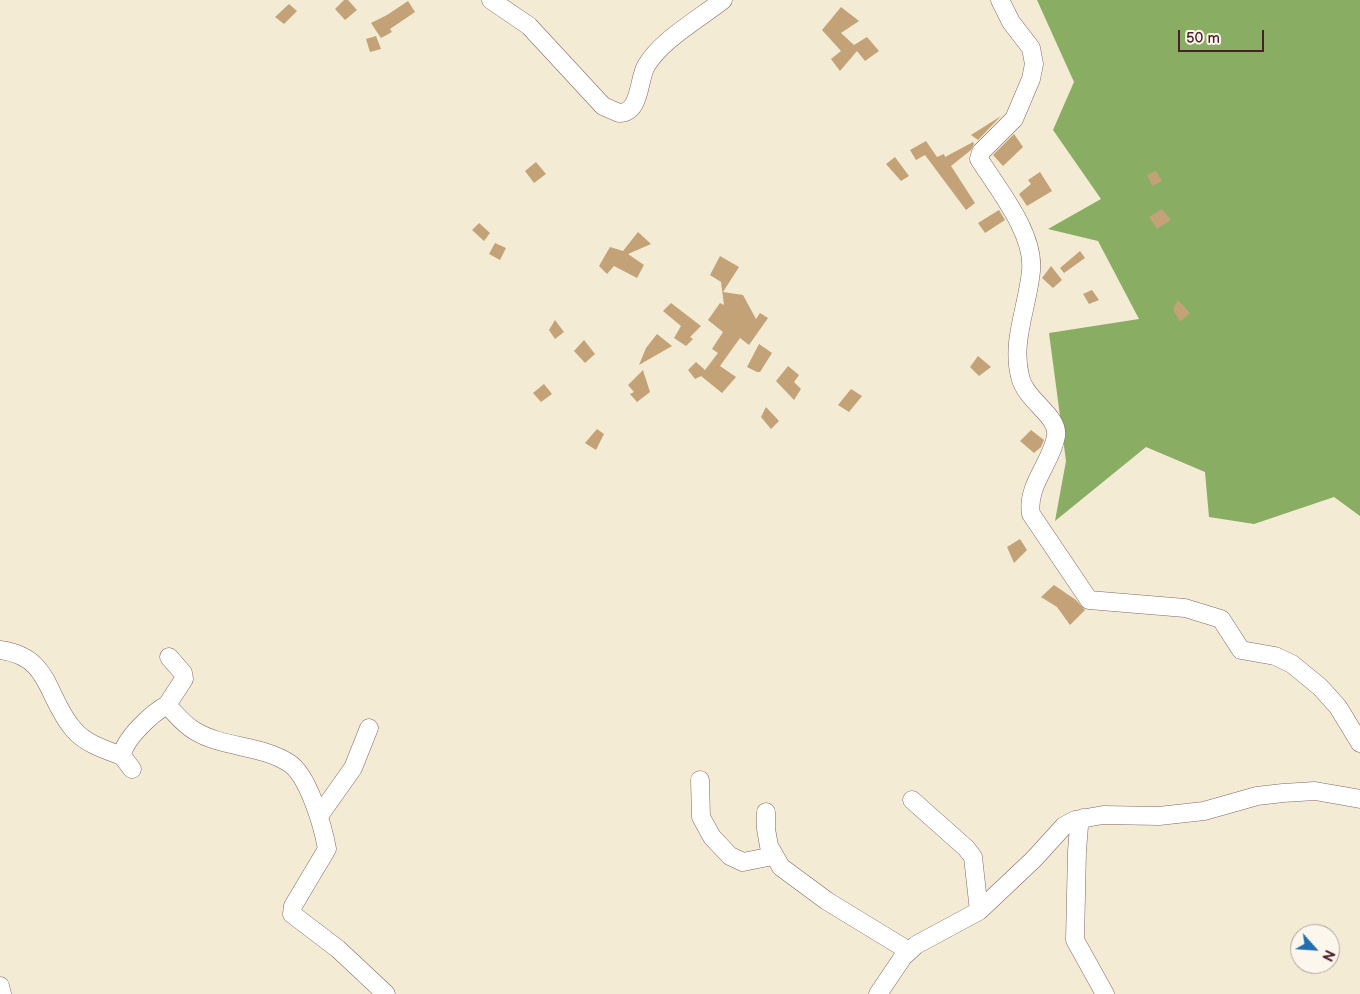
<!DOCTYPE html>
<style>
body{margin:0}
#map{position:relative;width:1360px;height:994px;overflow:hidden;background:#f3ebd4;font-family:"Balsamiq Sans",sans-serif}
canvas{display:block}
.north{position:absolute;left:1290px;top:924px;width:50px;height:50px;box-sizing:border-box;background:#fbf7ec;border:1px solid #b4a19f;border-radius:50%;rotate:116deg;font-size:14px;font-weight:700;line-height:20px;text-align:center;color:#4a1f2b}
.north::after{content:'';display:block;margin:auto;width:18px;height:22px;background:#1f6fb2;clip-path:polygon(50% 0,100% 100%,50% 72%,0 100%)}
.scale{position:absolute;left:1178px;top:30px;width:86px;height:22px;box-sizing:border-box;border:2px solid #4a1f2b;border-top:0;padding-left:6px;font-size:15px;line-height:18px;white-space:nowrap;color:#4a1f2b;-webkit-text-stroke:4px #fbf7ec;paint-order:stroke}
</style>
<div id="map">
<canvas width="1360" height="994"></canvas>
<div class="north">N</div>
<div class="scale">50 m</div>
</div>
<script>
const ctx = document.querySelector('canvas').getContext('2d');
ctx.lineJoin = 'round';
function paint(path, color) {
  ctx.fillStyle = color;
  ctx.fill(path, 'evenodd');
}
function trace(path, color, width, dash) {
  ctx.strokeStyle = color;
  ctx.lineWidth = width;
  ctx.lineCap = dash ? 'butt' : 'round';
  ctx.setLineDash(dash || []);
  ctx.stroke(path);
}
paint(new Path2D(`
 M1037,0h323v516l-26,-19 -80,27 -45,-7 -4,-45 -59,-25 -91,74 11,-60 -17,-128 90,-14 -41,-78 -50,-12 53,-30 -48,-69 21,-48z`), '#89ad62');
paint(new Path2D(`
 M344,0h4l9,10 -12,10 -10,-11z
 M408,1l7,11 -25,17 2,3 -11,6 -10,-15 16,-8z
 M289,4l8,7 -13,13 -9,-7z
 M841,7l18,14 -18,12 13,12 13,-8 12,14 -14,10 -8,-10 -17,20 -9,-12 10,-8 -19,-21z
 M376,36l5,13 -11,3 -4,-13z
 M1001,116l-23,24 -7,-5z
 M1014,134l9,13 -20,19 -10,-11z
 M926,141l11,16 7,-3 1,3 28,-15 1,2 -3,6 -20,16 24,37 -9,7 -41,-55 -9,5 -6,-10z
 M895,157l14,19 -8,5 -15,-17z
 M536,162l10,12 -12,9 -9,-12z
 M1156,171l6,10 -10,5 -5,-11z
 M1040,172l12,19 -25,15 -8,-12 12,-10 -3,-4z
 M1162,209l9,11 -14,9 -8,-12z
 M999,210l6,10 -20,13 -7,-10z
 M479,223l11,10 -6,8 -12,-11z
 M638,232l13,12 -23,10 16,11 -7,13 -23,-12 -7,8 -8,-8 11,-19 13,4z
 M495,243l11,5 -6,12 -11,-6z
 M1080,251l5,7 -21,15 -4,-5z
 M720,256l19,11 -16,25 20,3 13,24 4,-6 8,5 -19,27 -9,-7 -20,28 16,11 -14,16 -21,-17 -6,3 -7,-9 8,-8 9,8 13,-17 -6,-4 11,-17 -15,-12 12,-17 4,2 -3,-23 -11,-7z
 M1051,266l11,14 -9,8 -11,-10z
 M1092,290l7,10 -10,4 -6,-10z
 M1178,300l12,13 -10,9 -7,-13z
 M671,303l30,23 -11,11 3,2 -7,7 -12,-8 7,-12 -18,-15z
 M555,320l9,12 -9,7 -6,-9z
 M657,334l15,12 -33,19 7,-17z
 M584,340l11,14 -10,9 -11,-12z
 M759,344l13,9 -12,19h-3l-10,-5z
 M978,356l13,11 -12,9 -9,-9z
 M788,366l11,9 -5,7 7,7 -7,11 -18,-19z
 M643,370l7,22 -13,10 -7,-8 4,-2 -6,-7z
 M544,384l8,10 -11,8 -8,-9z
 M851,389l11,7 -13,16 -11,-7z
 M766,407l13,14 -8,8 -10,-12z
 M597,429l7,5 -8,16 -11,-7z
 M1031,430l13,10 -3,7 -7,6 -14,-12z
 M1020,539l7,11 -13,13 -7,-16z
 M1054,585l22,15 9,10 -15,15 -13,-18 -16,-10z`), '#c3a278');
const minor = new Path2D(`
 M491,0l38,26 74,80 16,7c22,0 19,-33 27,-47 15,-26 53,-47 77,-66
 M1000,0l11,22 20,26 3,16 -3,15 -17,40 -33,33 -2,7c19,30 56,75 52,112 -3,34 -20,71 -11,105 5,25 39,39 36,60 -4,26 -30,50 -25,78l58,86 96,8 36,11 20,31 34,6 17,8 28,23 18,20 22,36
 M0,650c52,7 45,47 74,80 12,14 32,20 48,26
 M169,657l14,16 1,6 -17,26c9,9 16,19 28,26 28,17 66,14 94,32 19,12 34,63 38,86l-34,57 -1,8 46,35 48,45
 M132,769l-10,-13c2,-17 30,-43 45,-51
 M700,780l1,37 11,20 18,19 13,6 30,-6
 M912,800l54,48 7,9 6,54
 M766,812v17l3,17 12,21 46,34 82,50
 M319,816l34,-48 16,-40
 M1083,818l-4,8 -2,25 -2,89 30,54
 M0,986l2,8
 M878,994l25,-37 13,-12 63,-34 55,-52 30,-33 11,-6 28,-5 56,1 45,-5 53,-15 26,-3 32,-2 45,8`);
trace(minor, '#856666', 19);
trace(minor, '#fff', 18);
</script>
